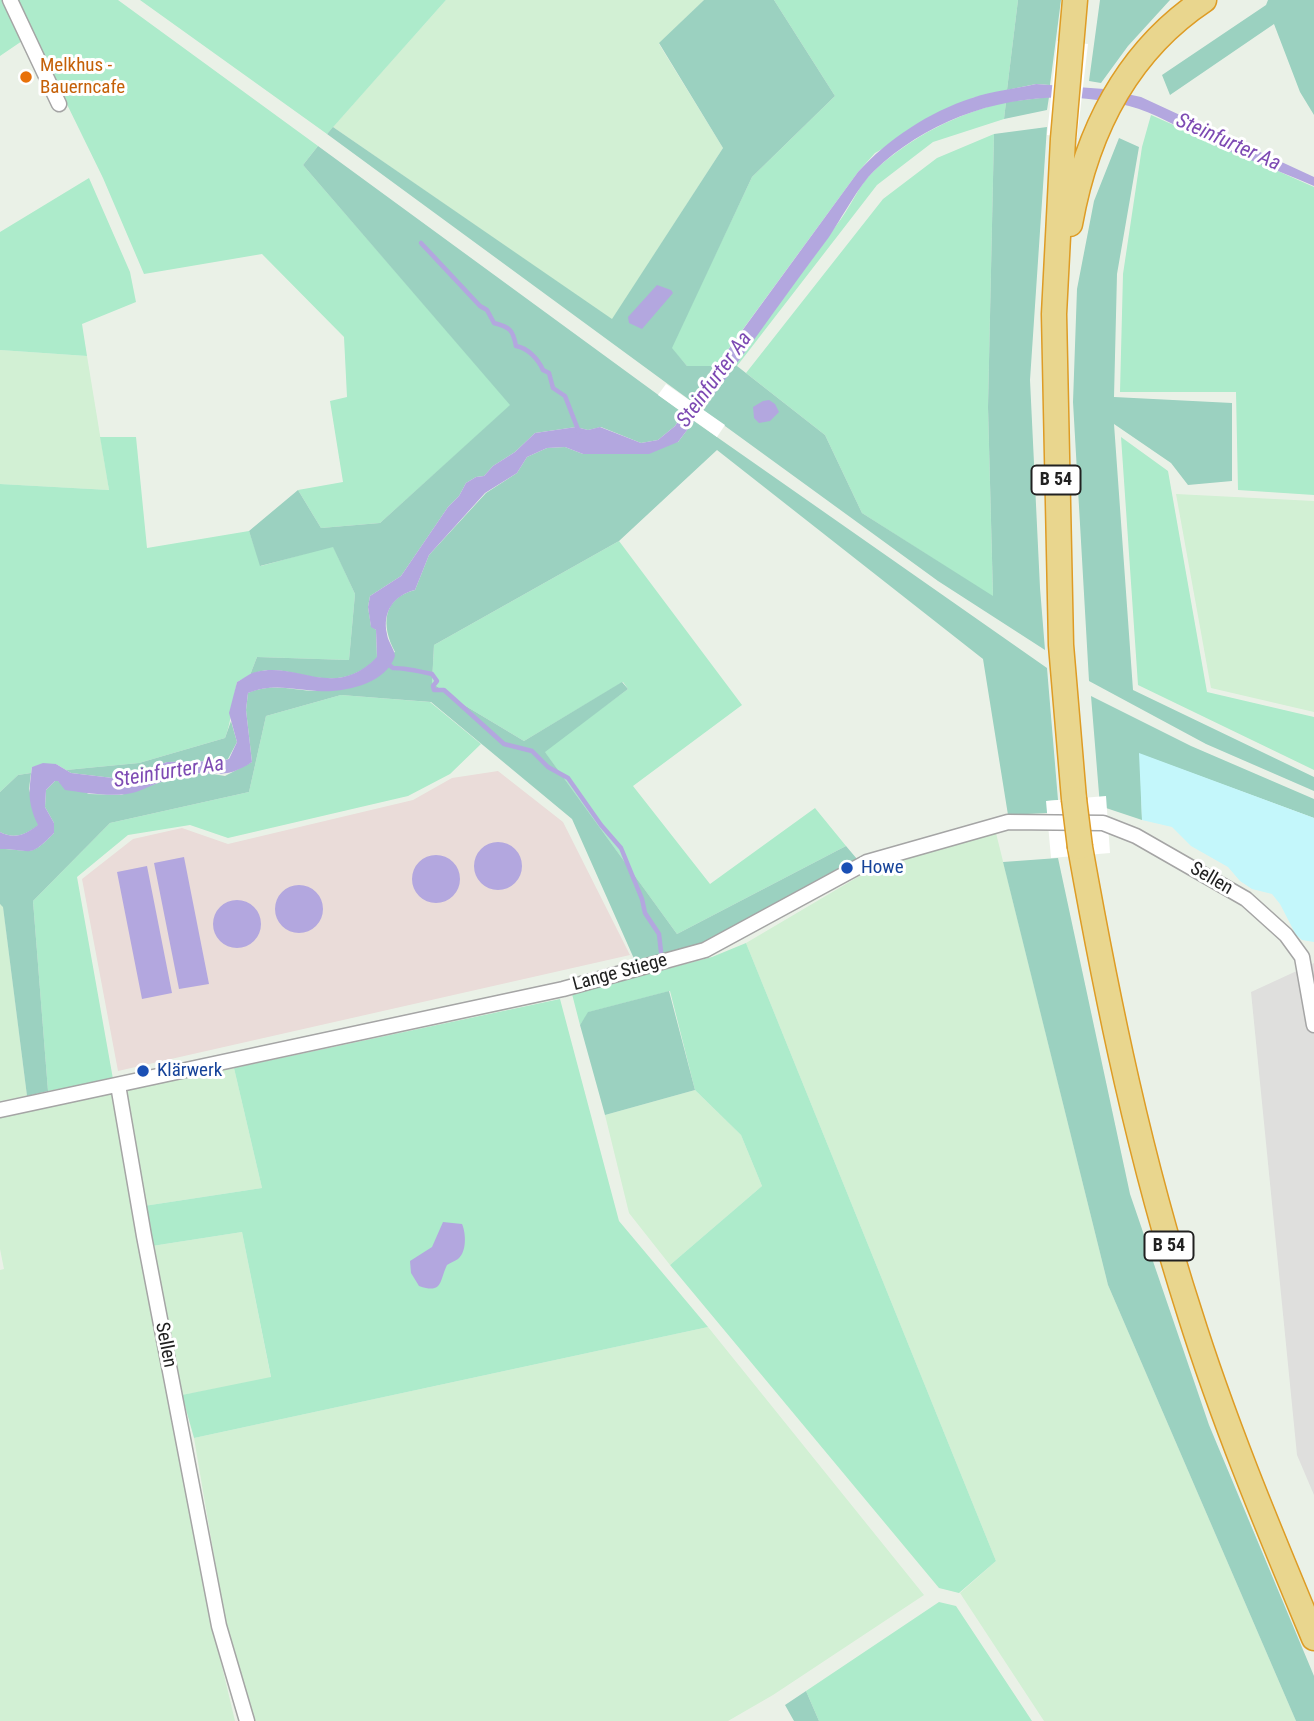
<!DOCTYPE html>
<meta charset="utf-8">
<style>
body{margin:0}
canvas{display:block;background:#eaf1e7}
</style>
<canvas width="1314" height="1721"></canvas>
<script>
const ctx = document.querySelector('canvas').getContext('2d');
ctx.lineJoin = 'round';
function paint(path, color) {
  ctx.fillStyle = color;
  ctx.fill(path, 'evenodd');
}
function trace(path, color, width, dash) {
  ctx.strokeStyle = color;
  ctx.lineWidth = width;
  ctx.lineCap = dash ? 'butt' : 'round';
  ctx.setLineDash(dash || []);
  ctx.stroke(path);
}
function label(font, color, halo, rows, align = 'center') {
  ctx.font = font + ' "Roboto Condensed",sans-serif';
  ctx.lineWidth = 6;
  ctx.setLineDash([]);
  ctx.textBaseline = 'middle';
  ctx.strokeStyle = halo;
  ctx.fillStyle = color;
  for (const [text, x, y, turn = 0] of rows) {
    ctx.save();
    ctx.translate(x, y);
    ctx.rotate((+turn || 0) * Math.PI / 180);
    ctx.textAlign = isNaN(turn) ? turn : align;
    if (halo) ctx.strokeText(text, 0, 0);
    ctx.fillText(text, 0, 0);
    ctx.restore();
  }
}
paint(new Path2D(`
 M1314,963v532l-17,-40 -46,-463z`), '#dfdfdd');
paint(new Path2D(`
 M498,771l65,51 67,133 -512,116 -36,-192 51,-40 49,-11 46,16 185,-44 39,-22z`), '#eadcd9');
paint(new Path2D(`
 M446,0h258l-45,44 64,104 -111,172 -279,-193z
 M0,350l87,6 22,134 -109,-6z
 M1176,494l138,7v211l-103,-24z
 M996,833l112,452 188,436h-252l-84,-128 36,-32 -250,-618 122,-72 105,-34z
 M0,904l3,2 24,190 -27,5z
 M234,1068l28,120 -118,18 8,40 90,-14 29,146 -104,20 47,235 21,88h-235v-451l4,-1 -4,-20v-134z
 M695,1090l46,45 21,51 -92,79 -41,-52 -24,-98z
 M708,1327l216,268 -151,100 -45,26h-474l-29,-100 -31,-183z`), '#d2f0d4');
paint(new Path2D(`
 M0,0h3l19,41 -22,15z
 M16,0h102l200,146 -15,19 208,240 -131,118 -59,5 -23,-38 45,-8 -13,-81 17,-4 -3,-60 -82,-83 -118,20 -41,-96z
 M140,0h306l-119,134z
 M774,0h244l-11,90 -35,8 -97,55 -17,19 -142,194h-29l-16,-18 81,-171 83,-81z
 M1006,102l-2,17 -71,23 -56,43 -140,181h-4c36,-49 72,-98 108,-147 11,-15 19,-36 33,-48 38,-35 82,-57 132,-69z
 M1151,115l163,72v308l-76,-5 -2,-98h-116l3,-118 19,-127z
 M994,134l-6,273 5,190 -131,-84 -37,-78 -79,-62 137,-174 54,-41z
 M89,178l41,94 6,30 -54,22 5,32 -87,-6v-118z
 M100,437h36l11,111 102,-17 12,35 72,-20 22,48 -6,66 -92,-3 -7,18 -13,7c-5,20 -5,38 -12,56l-86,25 -73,7 -10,-6 -24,3 -1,6 -13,2 -18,17v-308l109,6z
 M1121,437l47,34 39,221 107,25v53l-176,-85z
 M619,541l123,164 -109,81 77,98 105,-76 31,38 -169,88 -133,-183 84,-62 -5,-7 -99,59 -60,-36 -32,-22 2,-38z
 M341,695l89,7 51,42 -31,30 -42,22 -180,42 -38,-13 -62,10 -51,42 36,202 -65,12 -15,-190 77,-78 139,-31 17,-76z
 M746,943l250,618 -37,32 -20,-5 -269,-323 92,-79 -21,-51 -46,-45 -25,-99 -81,21 -9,13 -8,-31 140,-37z
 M560,999l59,222 89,106 -514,111 -12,-43 89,-18 -29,-145 -90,14 -8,-40 118,-18 -28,-120z
 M939,1602l17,4 76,115h-213l-13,-30z`), '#adebcb');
paint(new Path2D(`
 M704,0h70l61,96 -83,81 -80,171 15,18h29l-25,35 -364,-267 6,-7 279,192 111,-171 -64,-105z
 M1018,0h43l-11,85 -14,-1 -29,6z
 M1100,0h70l-42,46 -27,37 -12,-2z
 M1268,0h46v115l-14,-23 -26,-68 -104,71 -8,-20 104,-70z
 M1049,97l-2,13 -43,9 2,-17z
 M1047,127l-17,253 10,208 5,62 -107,-69 -235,-171 30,-44h4l88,69 37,78 131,83 -5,-189 6,-273z
 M1119,138l20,9 -22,127 -3,123 118,6v78l-44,4 -17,-22 -57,-39 19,266 181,87v14l-108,-47 -117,-63 -16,-279 4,-113 17,-88z
 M318,146l365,267 -8,13 -17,14 -17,3 -40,-16 -13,3 -12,-3 -41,6 -20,19 -22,14 -9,10 -8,1 -10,6 -7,13 -11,11 -47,69 -31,20 -2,11 3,19 5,4 1,28c-47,46 -90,-3 -127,17l7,-18 92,3 6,-66 -22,-47 -73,19 -11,-35 49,-41 23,38 59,-5 130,-118 -207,-240z
 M694,421l353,247 11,132 -11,1v12l-39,2 -25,-156 -266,-209 -98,91 -185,104 -2,38 32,22 60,36 98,-59 6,7 -83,63 132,182 169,-88 11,13 -153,85 -69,17 -63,-142 -141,-117 -90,-7 -75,21 -17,76 -139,31 -77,78 15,190 -21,5 -24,-189 -3,-3v-55c31,0 29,10 54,-16v-10l-9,-16 1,-17 9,-9h3l31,13 32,1 62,-20 23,-2 19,3 27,-14 -6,-52 2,-17c26,-11 44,-2 70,-2 12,0 63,-32 77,-39 -14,-26 -13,-54 20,-62l14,-35 57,-62 31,-20 10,-16 20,-9 18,-1 18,7 95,-12z
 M1091,696l100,50 123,53v19l-174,-64 2,66 -42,-14z
 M231,721l6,21 -9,17 -7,2 -54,1 -37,14 -17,2 -42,-5 -5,-3 73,-7 86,-25z
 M31,773l-2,16 10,36c-13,9 -24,15 -39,7v-40l18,-17z
 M1058,858l72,336 79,231 105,251v45h-18l-188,-436 -105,-423z
 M669,991l26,99 -90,25 -25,-90 8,-13z
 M806,1691l13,30h-25l-9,-16z`), '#9bd1c0');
paint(new Path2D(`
 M1139,753l175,65v124l-12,-2 -6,-5 -16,-31 -8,-10 -20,-5 -12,-8 -12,-14 -37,-21 -19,-19 -30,-7z`), '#c4f7fb');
paint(new Path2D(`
 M1036,84l68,5 37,8 173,80v9c-37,-16 -76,-30 -112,-47 -23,-11 -48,-27 -73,-33 -90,-23 -188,1 -255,65 -14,13 -33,48 -45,66 -51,68 -99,138 -151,205l-29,12h-66l-18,-7 -18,1 -20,9 -10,16 -32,20 -56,62 -14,35c-21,5 -33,22 -28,44 1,8 7,14 8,22 -9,28 -51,37 -78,35 -24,-2 -46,-8 -69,2l-2,17 6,52c-30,20 -38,7 -69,13 -16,3 -31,11 -47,17 -19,6 -50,1 -71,-2l-7,-9h-3l-9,9 -1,17 9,16v10c-26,27 -22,16 -54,16v-17c15,8 26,2 38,-7 -11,-23 -9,-34 -6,-58l11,-4 13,1 15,9 42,5 17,-2 37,-14 54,-1 8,-2 8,-17 -8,-29 8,-31c6,-3 13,-9 19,-10 42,-11 78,29 121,-15l-1,-27 -5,-3 -3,-20 2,-11 31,-20 47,-69 11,-11 7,-13 10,-6 8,-1 9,-10 22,-14 20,-19 41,-6 12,3 12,-3 41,16 17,-3 17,-14 18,-28 165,-226c30,-33 71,-60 114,-74 20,-7 43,-9 64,-14z
 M657,285l14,5 2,3 -31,36 -13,-6 -1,-6z
 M769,400l6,4 4,8 -9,9 -11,2 -5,-5 -1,-11 10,-6z
 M474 866a24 24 0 1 1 48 0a24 24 0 1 1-48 0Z
 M412 879a24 24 0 1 1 48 0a24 24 0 1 1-48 0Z
 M184,857l25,127 -30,5 -25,-126z
 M147,866l25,127 -30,6 -25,-127z
 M275 909a24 24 0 1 1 48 0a24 24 0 1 1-48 0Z
 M213 924a24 24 0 1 1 48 0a24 24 0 1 1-48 0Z
 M443,1222l19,2c4,9 5,28 -4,35 -3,2 -8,4 -11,6 -8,17 -4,29 -28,21l-8,-13 -1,-12 22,-14z`), '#b3a7df');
paint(new Path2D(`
 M1057,41l31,3 -11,94 -30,-3z
 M666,384l59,41 -8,12 -59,-42z
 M1106,796l4,57 -59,5 -5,-57z`), '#fff');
trace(new Path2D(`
 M421,243l59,63 7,4 7,13c16,4 19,7 22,23 12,2 22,13 27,24l6,3 4,15 12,8 14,36
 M387,663l6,5c9,0 30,4 39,6l5,7 -4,5 1,4h10l9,8 51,46 28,7 16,16 20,11 33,47 20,23 21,51 3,14 14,21 2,18`), '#b3a7df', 4.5);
const street = new Path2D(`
 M10,0l49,104
 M118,1085l26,151 75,390 28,95
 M0,1110l563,-121 142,-39 162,-88 141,-40 95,1 33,13 110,63 40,36 16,22 12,68`);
const highway = new Path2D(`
 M1070,224c16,-90 56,-172 134,-224
 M1074,799l-13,-154 -7,-331 9,-175 12,-139
 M1080,847c28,157 60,312 109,464 35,112 80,219 125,327`);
trace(street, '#a5a5a5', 17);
trace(highway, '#de9c25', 27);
trace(street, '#fff', 14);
trace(highway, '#e9d68e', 24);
const highwayBridge = new Path2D(`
 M1074,799l6,48`);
trace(highwayBridge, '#de9c25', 27, []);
trace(highwayBridge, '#e9d68e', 24);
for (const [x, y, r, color] of [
 [26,77,7,"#e8710a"],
 [847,868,7,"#1a4fb4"],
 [143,1071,7,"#1a4fb4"]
]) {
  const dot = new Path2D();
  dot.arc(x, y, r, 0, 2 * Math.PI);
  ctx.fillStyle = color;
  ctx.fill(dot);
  trace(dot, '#fff', 2.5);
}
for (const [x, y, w] of [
 [1056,480,49],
 [1169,1246,49]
]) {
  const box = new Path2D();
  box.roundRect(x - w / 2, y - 14.5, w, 29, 5);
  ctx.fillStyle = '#fff';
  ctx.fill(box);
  trace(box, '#212121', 2);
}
label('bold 18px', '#212121', null, [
 ["B 54",1056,480],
 ["B 54",1169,1246]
]);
label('19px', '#c56008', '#fff', [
 ["Melkhus -",40,66],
 ["Bauerncafe",40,88]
], 'left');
label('19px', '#164399', '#fff', [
 ["Howe",861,868],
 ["Klärwerk",157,1071]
], 'left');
label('19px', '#212121', '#fff', [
 ["Sellen",1211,879,30],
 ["Lange Stiege",620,973,-15],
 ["Sellen",165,1345,79]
]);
label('italic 21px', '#7d4ab3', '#fff', [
 ["Steinfurter Aa",1228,143,24],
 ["Steinfurter Aa",715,380,-54],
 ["Steinfurter Aa",169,773,-9]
]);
</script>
